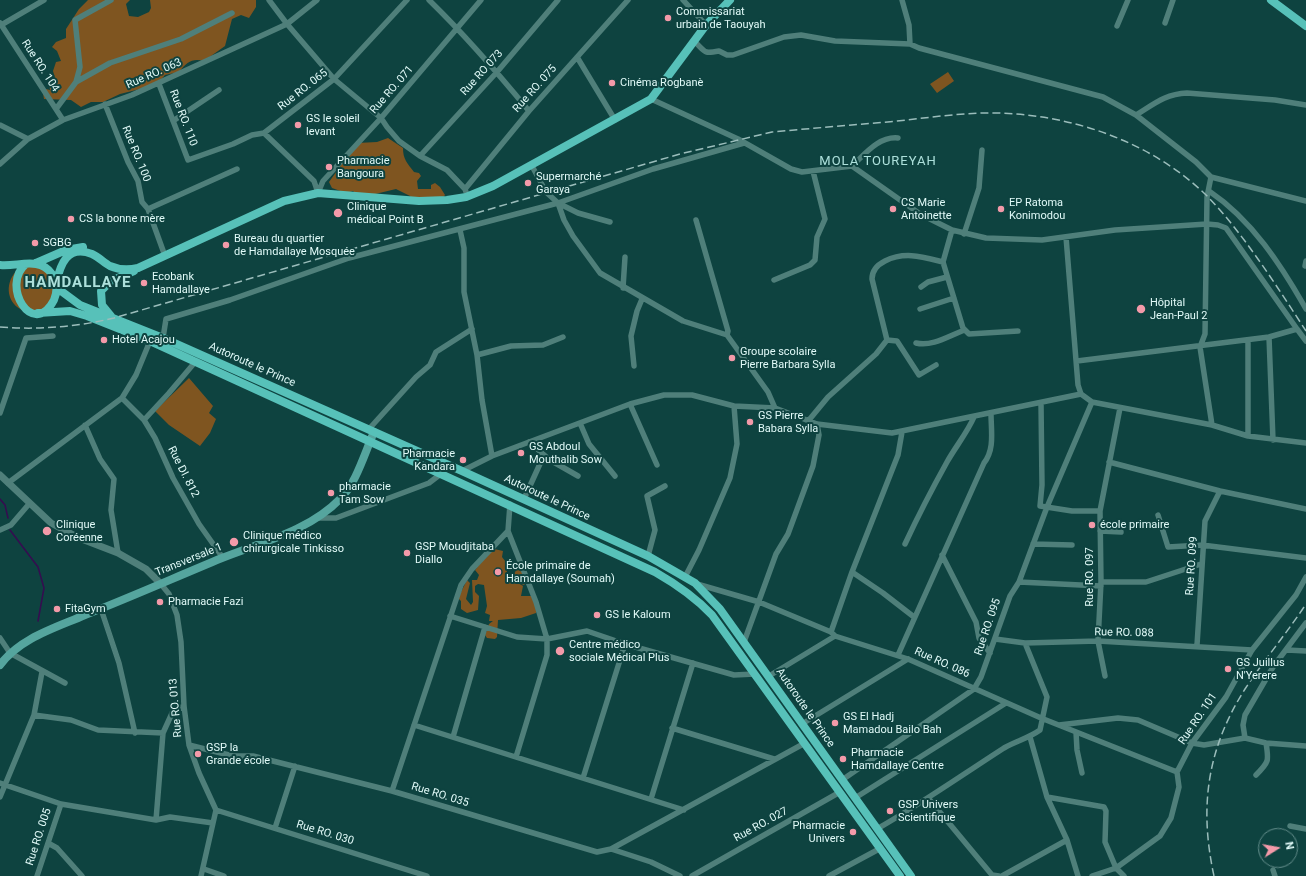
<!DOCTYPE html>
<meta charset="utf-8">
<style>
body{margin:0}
#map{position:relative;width:1306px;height:876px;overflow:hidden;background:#0e4340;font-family:Roboto,sans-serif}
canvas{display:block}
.north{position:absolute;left:1258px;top:828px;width:40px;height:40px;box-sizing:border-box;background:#0e4340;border:1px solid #628c8a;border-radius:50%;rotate:79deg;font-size:11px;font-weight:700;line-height:16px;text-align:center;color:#e1faf8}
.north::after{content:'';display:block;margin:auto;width:14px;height:18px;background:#f39aa9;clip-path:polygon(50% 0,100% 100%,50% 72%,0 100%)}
</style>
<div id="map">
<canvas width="1306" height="876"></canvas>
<div class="north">N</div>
</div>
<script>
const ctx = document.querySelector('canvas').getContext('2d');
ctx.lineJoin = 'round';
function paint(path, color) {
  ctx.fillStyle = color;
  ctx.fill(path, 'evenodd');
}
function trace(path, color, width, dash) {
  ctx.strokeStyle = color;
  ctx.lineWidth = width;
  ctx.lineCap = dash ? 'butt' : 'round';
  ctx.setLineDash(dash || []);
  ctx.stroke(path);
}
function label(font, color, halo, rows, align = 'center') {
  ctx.font = font + ' Roboto,sans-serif';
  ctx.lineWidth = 4;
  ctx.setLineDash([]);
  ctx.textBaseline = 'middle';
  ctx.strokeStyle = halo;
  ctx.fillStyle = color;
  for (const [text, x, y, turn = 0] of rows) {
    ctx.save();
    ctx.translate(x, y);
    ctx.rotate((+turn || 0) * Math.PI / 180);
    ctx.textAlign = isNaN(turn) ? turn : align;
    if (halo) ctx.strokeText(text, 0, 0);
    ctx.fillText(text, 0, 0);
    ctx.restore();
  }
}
paint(new Path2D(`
 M88,0h42l-4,4 3,12 9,1 11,-5 2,-4 -1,-8h106v7l-7,11 -8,-3 -9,4 -7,27 -21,15c-12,-3 -17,1 -25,11l-14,3 -6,7 -15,6 -24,6 -17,8h-12l-10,5 -10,-7 -27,-1 -1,-6 3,-4 4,1 -1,-9 6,-3 -2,-7 3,-9 5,-1 -4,-10 -5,-4 4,-5 10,-4v-9l13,-20z
 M948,72l6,9 -17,12 -7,-9z
 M388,138l15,10c0,11 4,15 11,24l5,1 2,3 -4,5 1,8h13v-4l4,-2 5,4 5,8 -3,4 -31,-1 -1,-2 -14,-7 -25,6 -16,-2 -2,-2 -7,2 -14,-5 -3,-6 28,-39 20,-1z
 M31,265l19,8 5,20 -11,16 -20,2c-17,-7 -20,-26 -8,-40z
 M189,378l24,28 -4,7 7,6 -6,14 -10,13 -31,-21 -14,-14z
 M490,548l13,3 -1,6 7,9 -3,8 4,1v5l7,-11 5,3 5,9 -3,4 -8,-3 7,4 -2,10h11l5,12 -1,5 -15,5 -23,2 -1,17 -2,2 -8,-1 -2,-3 4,-11 4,-3h-4l1,-6 -5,-2 2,-7 -3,-21 -6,-1 -3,2v6l4,4 -1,14 -11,3 -6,-4v-8l-3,-3 9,-18 3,3 -4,16 5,6 2,-3 -1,-22h5l2,-5 -4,-5 8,-10 4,-3 1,-6z`), '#7f5520');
trace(new Path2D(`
 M0,499l5,6 3,13
 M10,530l28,37 6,21 -6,33`), '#360c50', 1.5);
trace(new Path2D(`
 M269,0l18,24 47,55 47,39 6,9 12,14 21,15 27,14 18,19
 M429,0c36,35 68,72 100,111
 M683,0l23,25
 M902,0l7,25 1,19
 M0,23l63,97
 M1165,23l8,-23
 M1,25l43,-25
 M1117,26l11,-26
 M694,41c12,11 8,13 25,10l8,4h6l51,-18 17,-2 34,6 75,3 9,4 184,49 33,18 60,47 15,15 95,24
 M577,57l38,63
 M76,82l34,-19 71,-24 51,-26
 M159,84l29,76 45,-16 19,-9 12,-2 70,-54 73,-79
 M651,99l87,40 53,30 11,3 50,-6 68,48 32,16 34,8 56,2 73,-10 92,-6 11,1 8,3 71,101
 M105,104l23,58 10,19 4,21 6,7 17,47
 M56,109l20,-27 4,-15 -5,-47 36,-20
 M1136,115c18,-11 29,-21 51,-22l88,7 31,5
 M173,121l46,-31
 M0,125l28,14
 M264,133l50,48 4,12
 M420,156l77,-84 61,-72
 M0,164l28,-25 35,-19 69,-25 155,-71 30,-24
 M532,166l14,26 12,11 6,17 9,16 27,37 83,48 44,14
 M852,166c13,-12 27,-30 46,-28
 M1211,177l-4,20 -2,137 -5,13 12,78
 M1209,191c43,29 72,74 97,118
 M466,192l-1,-3 64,-78 99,-111
 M318,193l5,-12 58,-63 100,-118
 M558,203l20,10 32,9
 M148,209l89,-40
 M696,220l32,111 -1,4 41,57 7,16
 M460,230l4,18v44l13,63 5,45 10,56
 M952,230l-9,32 20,66 6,6 49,-3
 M964,234l15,-46 3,-38
 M1066,237l12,148 3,9 11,8 120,23 36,11 58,7
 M1305,266l1,-5
 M774,280l36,-15 5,-5 2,-23 8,-18 -12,-48
 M921,287l7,-5 19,-5
 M623,288l2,-31
 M920,309l34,-11
 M1269,337l4,103
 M163,338l3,-19 64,-19 119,-42 209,-55 95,-34 91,-26
 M887,340l10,1 22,34 17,-10
 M1248,340v96
 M916,343c17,4 34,-8 49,-13
 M477,355l34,-9 32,-1 20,-8
 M1077,361l192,-24 28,-8 9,12
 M634,366l-3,-30 6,-25 5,-12
 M122,398l22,22 11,18 18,40 26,46 24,34
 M1041,403l1,82 -2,21 32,5h28
 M630,404l27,61
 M0,413l26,-75 27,-2
 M144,420l25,-27 27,-32
 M809,420l19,-23 48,-43 11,-14 -15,-61c0,-9 5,-14 13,-18 20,-10 38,-4 58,1
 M580,423l9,21 26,32
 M85,425l15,34 14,20 -3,31 7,43
 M369,429l47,-52 14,-12 6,-13 36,-23
 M529,442l21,18 28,16
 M1109,462l111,29 86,18
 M462,471l30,-15 138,-52 34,-9h28l42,11 41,2 42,16 75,9 189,-39
 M8,483l114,-85 14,-23 14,-34
 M524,499l20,-44
 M510,504l-2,27 28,71 11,37v16l-31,102
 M1158,515l10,32 34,-2 104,13
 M318,518h18l93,-35 13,-10
 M0,530l11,-5 18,-21
 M1100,531l21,1
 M905,544c13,-28 27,-55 42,-82 9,-16 20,-29 27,-45
 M1033,544l39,1
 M942,555l34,67 3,16 11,15
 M648,556l7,-26 -8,-34 18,-10
 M852,572l31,21 31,24
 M685,577l14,-27 31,-72 7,-34 -3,-38
 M1019,582l82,4
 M1101,582h45l55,-18
 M160,583l9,11 8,21 4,27 3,64 5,39 10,28 17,37 -15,66
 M697,584l62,18 72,30 4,4 73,23 133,59 136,54
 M101,609l18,54 16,70
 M450,616l67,21 30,2 40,-8 38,13 109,31 21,-1
 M831,632l21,-60 46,-117 4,-23
 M0,638l10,15 55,30
 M995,639l30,4 73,-2 154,9
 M744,642l32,-88 12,-20 25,-68 6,-31 -2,-11
 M1197,645l8,-124 15,-30
 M1287,650l19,1
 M898,655l86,-192c11,-14 7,-32 7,-50
 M769,676l66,-40
 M1105,676l-7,-35 3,-59 -1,-71 20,-103
 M34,715l37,5 27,10 65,3
 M802,724l106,-65
 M414,725l270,85
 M1059,725l59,-7 20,2 54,23 12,2 41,-7 21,5 40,3
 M672,728l102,31
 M1076,732l1,18 5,23
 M453,737l32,-110
 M1030,737l17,60 20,43 11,36
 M1245,738l-2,-13 2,-10 28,-48 33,-44
 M189,745l44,11h20l139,35 205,61 14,-3 40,13 29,14
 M1256,775c13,-13 13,-14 10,-32
 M583,778l42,-134
 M842,780l132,-91 7,-12 29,-81 9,-14 28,-75 45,-105
 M0,783l61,21 95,16 14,-3 43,6
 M392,791l69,-206 11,-16 36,-38
 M0,797l34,-82 8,-43
 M1047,797l57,10 2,4 -1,31 11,26 44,-32 11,-18 8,-31 -2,-15 15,-29 34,-46 26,-47 44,-55 10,-18
 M855,798l151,-95
 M651,799l42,-136
 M929,799l63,76 7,1
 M216,810l211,66
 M156,820l7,-87 10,-22 11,-5
 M1290,826l16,3
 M275,828l20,-62
 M877,829c44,-25 85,-54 127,-81 12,-7 25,-10 36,-18l7,-33 -22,-54
 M48,843l9,5 25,28
 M611,849l194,-106
 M204,869l20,7
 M1273,870l2,6
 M37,876l24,-72
 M692,876l148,-84
 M829,876l52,-28
 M1002,876l65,-36
 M1092,876l24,-8 8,8`), '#4f7f7a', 5.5);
trace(new Path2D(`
 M0,475l51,48 28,15 39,15 28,16 14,14`), '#4f7f7a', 7);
trace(new Path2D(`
 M0,665c20,-27 55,-37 85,-50 46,-18 91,-38 137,-57 40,-16 87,-27 118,-59 16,-15 25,-47 34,-67`), '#55a59e', 8);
trace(new Path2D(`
 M1271,0l35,26
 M36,263l30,-13 17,-3
 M0,265c18,2 39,-9 52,9 5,7 6,17 2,26 -21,40 -54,-15 -28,-36
 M56,284c4,-19 11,-40 36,-30 7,3 12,9 18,12 9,4 19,4 28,2l146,-67 34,-8 101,8 28,-1 19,-3 27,-11 158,-87 55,-74 24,-25
 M57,288l23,17 83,33 299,133 186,85 47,27 25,26 191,267
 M38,313l32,-2 17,5 63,25 505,231c21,12 40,25 57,43l188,261
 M111,316l-9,-11 -1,-14 10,-10 23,-10`), '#57c1b9', 8);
trace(new Path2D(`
 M0,327c39,3 76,0 114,-9l566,-164 92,-22c42,-4 83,-7 125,-11 28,-3 56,-7 84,-8 81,-2 169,26 227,84 35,36 70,91 98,134
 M1214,876c-15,-69 -7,-127 31,-187 19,-29 42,-56 61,-85`), '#9bbdbb', 1.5, [8, 4]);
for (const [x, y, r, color] of [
 [668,18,4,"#f39aa9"],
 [612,83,4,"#f39aa9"],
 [298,125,4,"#f39aa9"],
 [329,167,4,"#f39aa9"],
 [528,183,4,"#f39aa9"],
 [893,209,4,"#f39aa9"],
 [1001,209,4,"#f39aa9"],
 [338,213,5,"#f39aa9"],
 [71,219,4,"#f39aa9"],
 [35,243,4,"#f39aa9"],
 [226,245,4,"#f39aa9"],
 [144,283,4,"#f39aa9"],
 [1141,309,5,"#f39aa9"],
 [104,340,4,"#f39aa9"],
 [732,358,4,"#f39aa9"],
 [750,422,4,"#f39aa9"],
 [521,453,4,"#f39aa9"],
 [463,460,4,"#f39aa9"],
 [331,493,4,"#f39aa9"],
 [1092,525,4,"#f39aa9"],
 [47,531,5,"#f39aa9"],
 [234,542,5,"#f39aa9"],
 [407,553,4,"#f39aa9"],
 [498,572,4,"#f39aa9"],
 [160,602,4,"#f39aa9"],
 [57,609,4,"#f39aa9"],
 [597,615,4,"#f39aa9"],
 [560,651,5,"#f39aa9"],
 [1228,669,4,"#f39aa9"],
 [835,723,4,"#f39aa9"],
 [198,754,4,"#f39aa9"],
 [843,759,4,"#f39aa9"],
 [890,811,4,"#f39aa9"],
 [853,832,4,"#f39aa9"]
]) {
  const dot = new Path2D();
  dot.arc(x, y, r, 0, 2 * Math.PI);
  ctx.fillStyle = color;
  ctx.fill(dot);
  trace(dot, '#0e4340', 1.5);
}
label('11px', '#e1faf8', '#0e4340', [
 ["Commissariat",676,12],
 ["urbain de Taouyah",676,25],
 ["Cinéma Rogbanè",620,83],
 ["GS le soleil",306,119],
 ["levant",306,132],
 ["Pharmacie",337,161],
 ["Bangoura",337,174],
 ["Supermarché",536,177],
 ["Garaya",536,190],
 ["CS Marie",901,203],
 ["Antoinette",901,216],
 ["EP Ratoma",1009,203],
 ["Konimodou",1009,216],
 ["Clinique",347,207],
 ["médical Point B",347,220],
 ["CS la bonne mère",79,219],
 ["Bureau du quartier",234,239],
 ["de Hamdallaye Mosquée",234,252],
 ["SGBG",43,243],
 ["Ecobank",152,277],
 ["Hamdallaye",152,290],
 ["Hôpital",1150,303],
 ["Jean-Paul 2",1150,316],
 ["Hotel Acajou",112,340],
 ["Groupe scolaire",740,352],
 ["Pierre Barbara Sylla",740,365],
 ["GS Pierre",758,416],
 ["Babara Sylla",758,429],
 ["GS Abdoul",529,447],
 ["Mouthalib Sow",529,460],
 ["Pharmacie",455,454,"right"],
 ["Kandara",455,467,"right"],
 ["pharmacie",339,487],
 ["Tam Sow",339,500],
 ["Clinique",56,525],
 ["Coréenne",56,538],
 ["école primaire",1100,525],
 ["Clinique médico",243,536],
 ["chirurgicale Tinkisso",243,549],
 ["GSP Moudjitaba",415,547],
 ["Diallo",415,560],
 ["École primaire de",506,566],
 ["Hamdallaye (Soumah)",506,579],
 ["Pharmacie Fazi",168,602],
 ["FitaGym",65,609],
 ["GS le Kaloum",605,615],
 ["Centre médico",569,645],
 ["sociale Médical Plus",569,658],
 ["GS Juillus",1236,663],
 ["N'Yerere",1236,676],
 ["GS El Hadj",843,717],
 ["Mamadou Bailo Bah",843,730],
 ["GSP la",206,748],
 ["Grande école",206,761],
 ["Pharmacie",851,753],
 ["Hamdallaye Centre",851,766],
 ["GSP Univers",898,805],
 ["Scientifique",898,818],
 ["Pharmacie",845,826,"right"],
 ["Univers",845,839,"right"]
], 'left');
label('11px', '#e1faf8', '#0e4340', [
 ["Rue RO. 104",40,66,57],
 ["Rue RO 073",482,73,-48],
 ["Rue RO. 063",154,74,-24],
 ["Rue RO. 075",535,89,-48],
 ["Rue RO. 065",303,90,-38],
 ["Rue RO. 071",392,90,-49],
 ["Rue RO. 110",183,118,69],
 ["Rue RO. 100",136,154,68],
 ["Autoroute le Prince",252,365,24],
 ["Rue DI. 812",183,472,63],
 ["Autoroute le Prince",547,498,25],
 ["Transversale 1",189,560,-22],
 ["Rue RO. 099",1192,566,-86],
 ["Rue RO. 097",1090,577,-90],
 ["Rue RO. 095",988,627,-71],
 ["Rue RO. 088",1124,633,1],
 ["Rue RO. 086",942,663,24],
 ["Rue RO. 013",176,708,-95],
 ["Autoroute le Prince",805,708,55],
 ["Rue RO. 101",1198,719,-56],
 ["Rue RO. 035",440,795,17],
 ["Rue RO. 027",761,825,-29],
 ["Rue RO. 030",325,833,17],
 ["Rue RO. 005",39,837,-72]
]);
ctx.letterSpacing = '1px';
label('13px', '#ade0db', '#0e4340', [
 ["MOLA TOUREYAH",878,162]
]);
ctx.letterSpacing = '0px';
ctx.letterSpacing = '1px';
label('bold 15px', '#ade0db', '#0e4340', [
 ["HAMDALLAYE",78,283]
]);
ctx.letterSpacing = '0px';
</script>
